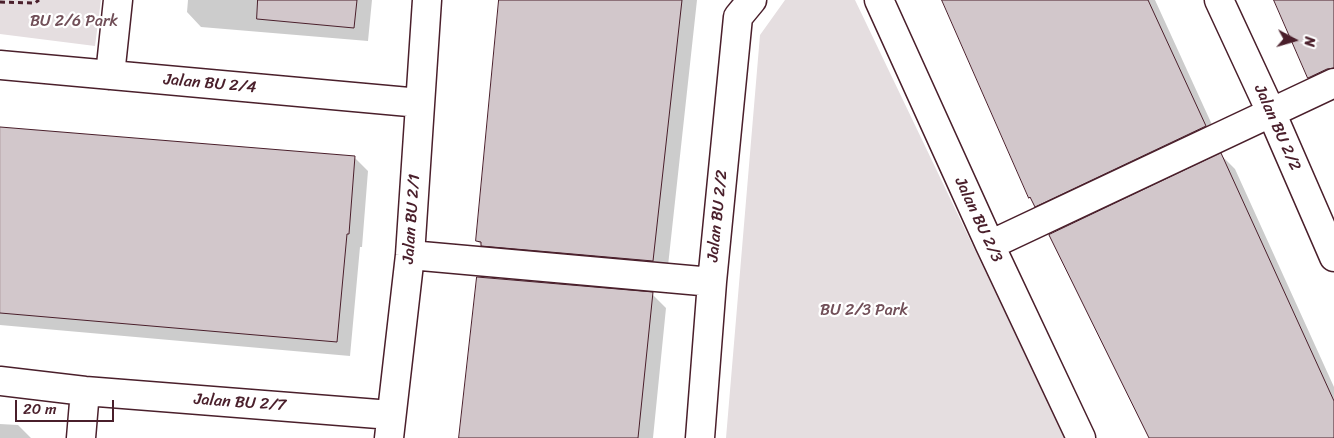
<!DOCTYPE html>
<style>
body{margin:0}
#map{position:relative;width:1334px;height:438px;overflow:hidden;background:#fff;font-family:Sriracha,sans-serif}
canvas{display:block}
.north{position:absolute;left:1269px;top:15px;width:50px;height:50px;-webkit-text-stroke:4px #fff;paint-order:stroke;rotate:96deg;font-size:14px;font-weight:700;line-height:20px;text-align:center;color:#4a1f2b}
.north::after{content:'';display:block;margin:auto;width:18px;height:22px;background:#4a1f2b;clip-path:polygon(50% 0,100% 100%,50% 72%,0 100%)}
.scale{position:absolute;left:15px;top:400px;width:99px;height:22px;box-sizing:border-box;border:2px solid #4a1f2b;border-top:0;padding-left:6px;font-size:15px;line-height:18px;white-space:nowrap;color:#4a1f2b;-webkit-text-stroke:4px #fff;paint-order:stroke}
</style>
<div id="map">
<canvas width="1334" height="438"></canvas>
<div class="north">N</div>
<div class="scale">20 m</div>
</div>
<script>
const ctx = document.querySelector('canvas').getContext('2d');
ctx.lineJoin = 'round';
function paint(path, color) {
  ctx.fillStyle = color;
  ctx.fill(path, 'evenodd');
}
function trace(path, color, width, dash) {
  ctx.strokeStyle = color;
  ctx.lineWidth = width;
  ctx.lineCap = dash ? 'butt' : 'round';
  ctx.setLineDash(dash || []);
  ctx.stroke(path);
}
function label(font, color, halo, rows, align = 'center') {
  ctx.font = font + ' Sriracha,sans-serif';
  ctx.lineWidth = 4.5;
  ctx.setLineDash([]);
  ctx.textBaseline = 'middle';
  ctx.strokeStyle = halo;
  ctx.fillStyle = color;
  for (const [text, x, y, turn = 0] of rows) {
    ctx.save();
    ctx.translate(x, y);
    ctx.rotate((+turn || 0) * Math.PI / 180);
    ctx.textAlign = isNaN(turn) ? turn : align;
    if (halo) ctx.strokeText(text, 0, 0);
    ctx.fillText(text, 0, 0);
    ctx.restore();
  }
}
paint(new Path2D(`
 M0,0h101l-6,46 -95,-12z
 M785,0h70l210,438h-339l34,-403z`), '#e5dee0');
paint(new Path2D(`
 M188,0h184l-4,41 -167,-14 -14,-15z
 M500,0h197l-30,275 -171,-16 -19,-18z
 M943,0h212l64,140 -169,80 -20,-23z
 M1276,0h58v86l-11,5 -14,-14z
 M0,128l354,29 14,14 -6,76h-2l-10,109 -350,-31z
 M1221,155l14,14 99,218v51h-184z
 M652,294l14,14 -13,130h-192z
 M0,424l18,1 13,13h-31z`), '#0003');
const building = new Path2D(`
 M258,0h99l-3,28 -97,-9z
 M499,0h183l-29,261 -172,-15v-4l-5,-1z
 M942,0h206l58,126 -171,81 -5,-10 -1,1z
 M1274,0h60v68l-7,1 -19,9z
 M0,127l355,29 -6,78h-2l-10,108 -337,-29z
 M1221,153l113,248v37h-185l-100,-203z
 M477,277l176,15 -15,146h-179z`);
paint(building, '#d2c7cb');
trace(building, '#4a1f2b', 1);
const minor = new Path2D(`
 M879,0l111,245 91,193
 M1219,0l52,112 63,145
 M0,65l420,38
 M110,75l8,-75
 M990,245l344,-162
 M410,255l302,27
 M0,381l85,10 306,24
 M81,438l4,-47
 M389,438l21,-183 17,-255
 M700,438l12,-156 26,-265 14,-17`);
trace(minor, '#4a1f2b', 31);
trace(new Path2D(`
 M0,2l35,1 4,-3`), '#4a1f2b', 3, [5, 4]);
trace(minor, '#fff', 28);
label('16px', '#714f58', '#fff', [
 ["BU 2/6 Park",74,22],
 ["BU 2/3 Park",864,311]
]);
label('16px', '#4a1f2b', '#fff', [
 ["Jalan BU 2/4",210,84,5],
 ["Jalan BU 2/2",1277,128,66],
 ["Jalan BU 2/2",718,216,-84],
 ["Jalan BU 2/1",412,219,-86],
 ["Jalan BU 2/3",978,220,65],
 ["Jalan BU 2/7",240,403,4]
]);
</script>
